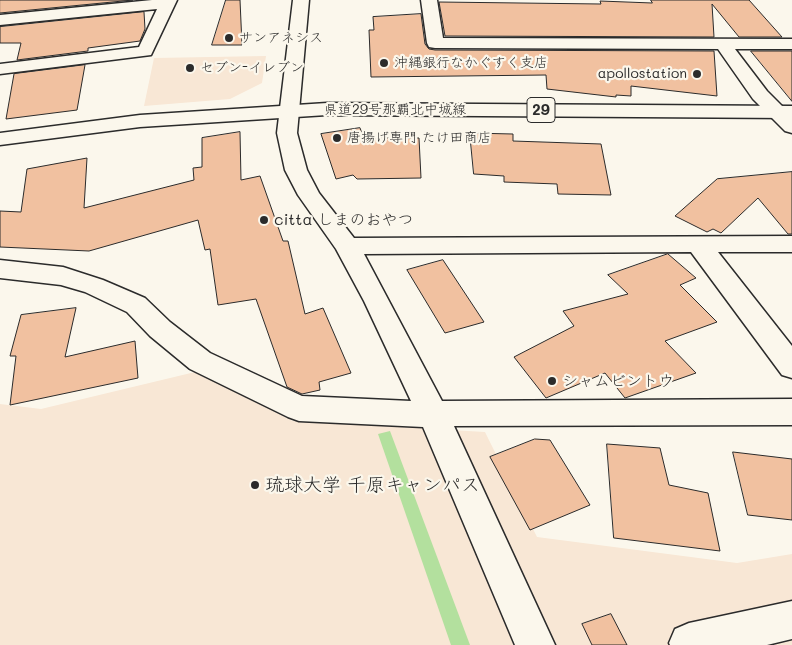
<!DOCTYPE html>
<meta charset="utf-8">
<style>
body{margin:0}
canvas{display:block;background:#fbf7ec}
</style>
<canvas width="792" height="645"></canvas>
<script>
const ctx = document.querySelector('canvas').getContext('2d');
ctx.lineJoin = 'round';
function paint(path, color) {
  ctx.fillStyle = color;
  ctx.fill(path, 'evenodd');
}
function trace(path, color, width, dash) {
  ctx.strokeStyle = color;
  ctx.lineWidth = width;
  ctx.lineCap = dash ? 'butt' : 'round';
  ctx.setLineDash(dash || []);
  ctx.stroke(path);
}
function label(font, color, halo, rows, align = 'center') {
  ctx.font = font + ' Mali,"Klee One",sans-serif';
  ctx.lineWidth = 4.5;
  ctx.setLineDash([]);
  ctx.textBaseline = 'middle';
  ctx.strokeStyle = halo;
  ctx.fillStyle = color;
  for (const [text, x, y, turn = 0] of rows) {
    ctx.save();
    ctx.translate(x, y);
    ctx.rotate((+turn || 0) * Math.PI / 180);
    ctx.textAlign = isNaN(turn) ? turn : align;
    if (halo) ctx.strokeText(text, 0, 0);
    ctx.fillText(text, 0, 0);
    ctx.restore();
  }
}
paint(new Path2D(`
 M266,56l-4,27 -32,16 -86,7 10,-48z
 M195,372l98,49 192,11 52,105 200,26 55,-9v91h-792v-241l41,5z`), '#f8e7d5');
paint(new Path2D(`
 M390,431l80,214h-19l-73,-211z`), '#b3e09e');
const building = new Path2D(`
 M0,0h133l-133,13z
 M226,0h14l2,45h-30z
 M651,0h98l33,37h-43l-27,-33 2,33 -269,-1 -6,-34 162,2 -1,-3 52,2z
 M144,12l1,17 -5,12 -52,7v3l-71,9 4,-17h-21v-16z
 M421,14l4,30 4,5 6,1 279,1 3,45 -86,-10v10l-15,-1v2l-69,-8 -1,-14 -175,2 -2,-47h5l-1,-13z
 M751,51h41v50z
 M85,65l-8,45 -71,9 8,-45z
 M360,128l4,10h55l2,40 -64,1 -4,-4 -17,4 -15,-45z
 M240,132l1,48 19,-4 23,65h5l17,73 18,-6 28,65 -32,9 1,8 -18,4 -15,-7 -31,-88 -38,6 -8,-56 -5,1 -7,-30 -109,31 -89,-4v-36l21,1 6,-43 60,-11 -3,50 110,-28 -1,-12 9,-1v-29z
 M470,133l43,1v7l88,3 10,51 -53,-1 -1,-10 -53,-2v-6l-30,-2z
 M792,172v62h-4l-30,-36 -37,35 -8,-4 -6,3 -32,-16 42,-37z
 M668,254l28,24 -16,7 37,37 -52,19 31,32 -71,25 -20,-25 -59,25 -32,-41 60,-31 -11,-15 65,-17 -20,-19z
 M443,260l41,62 -39,11 -38,-63z
 M76,308l-11,49 70,-16 3,37 -128,27 6,-49h-6l11,-41z
 M535,439l15,1 40,65 -60,25 -40,-73z
 M607,444l53,4 9,37 39,8 12,58 -106,-13z
 M733,452l59,7v61l-44,-5z
 M611,614l16,31h-35l-10,-21z`);
paint(building, '#f1c1a0');
trace(building, '#2b2b2b', 1);
const minor = new Path2D(`
 M152,0h25l-26,55 -151,19v-10l139,-17 18,-38 -157,16v-10z
 M293,0h16l-12,133 10,37 12,23 35,45 438,-2v16h-74l74,94v32l-10,-3 -91,-123 -327,2 78,147 350,-2v26l-338,1 101,219h-40l-92,-218 -124,-6 -11,-4 -98,-48 -40,-33 -23,-24 -42,-20 -24,-7 -61,-7v-18l63,7 40,13 42,18 25,24 40,31 92,43 109,5 -47,-100 -28,-52 -38,-54 -13,-25 -8,-37z
 M421,0h16l6,38 349,1v10h-57l32,42 25,25v17l-7,-2 -32,-32 -35,-50 -283,-1 -6,-1 -2,-4z
 M792,601v38l-25,6h-97l-1,-2 6,-14 14,-6z`);
const major = new Path2D(`
 M327,103l465,3v12l-465,-3 -187,12 -140,18v-12l140,-18z`);
trace(minor, '#2b2b2b', 3);
trace(major, '#2b2b2b', 3);
paint(minor, '#fbf7ec');
paint(major, '#fbf7ec');
for (const [x, y, r, color] of [
 [229,38,5,"#2b2b2b"],
 [384,63,5,"#2b2b2b"],
 [190,68,5,"#2b2b2b"],
 [697,74,5,"#2b2b2b"],
 [337,138,5,"#2b2b2b"],
 [264,220,5,"#2b2b2b"],
 [552,381,5,"#2b2b2b"],
 [255,485,5,"#2b2b2b"]
]) {
  const dot = new Path2D();
  dot.arc(x, y, r, 0, 2 * Math.PI);
  ctx.fillStyle = color;
  ctx.fill(dot);
  trace(dot, '#fbf7ec', 2);
}
label('14px', '#2b2b2b', '#fbf7ec', [
 ["サンアネシス",239,38],
 ["沖縄銀行なかぐすく支店",394,63],
 ["セブン-イレブン",200,68],
 ["apollostation",687,74,"right"],
 ["唐揚げ専門 たけ田商店",347,138]
], 'left');
label('14px', '#2b2b2b', '#fbf7ec', [
 ["県道29号那覇北中城線",395,110]
]);
for (const [x, y, w] of [
 [541,110,28]
]) {
  const box = new Path2D();
  box.roundRect(x - w / 2, y - 12.5, w, 25, 4);
  ctx.fillStyle = '#fbf7ec';
  ctx.fill(box);
  trace(box, '#2b2b2b', 1);
}
label('bold 15px', '#2b2b2b', null, [
 ["29",541,110]
]);
label('16px', '#2b2b2b', '#fbf7ec', [
 ["citta しまのおやつ",274,220],
 ["シャムビントウ",562,381]
], 'left');
label('19px', '#2b2b2b', '#fbf7ec', [
 ["琉球大学 千原キャンパス",265,485]
], 'left');
</script>
